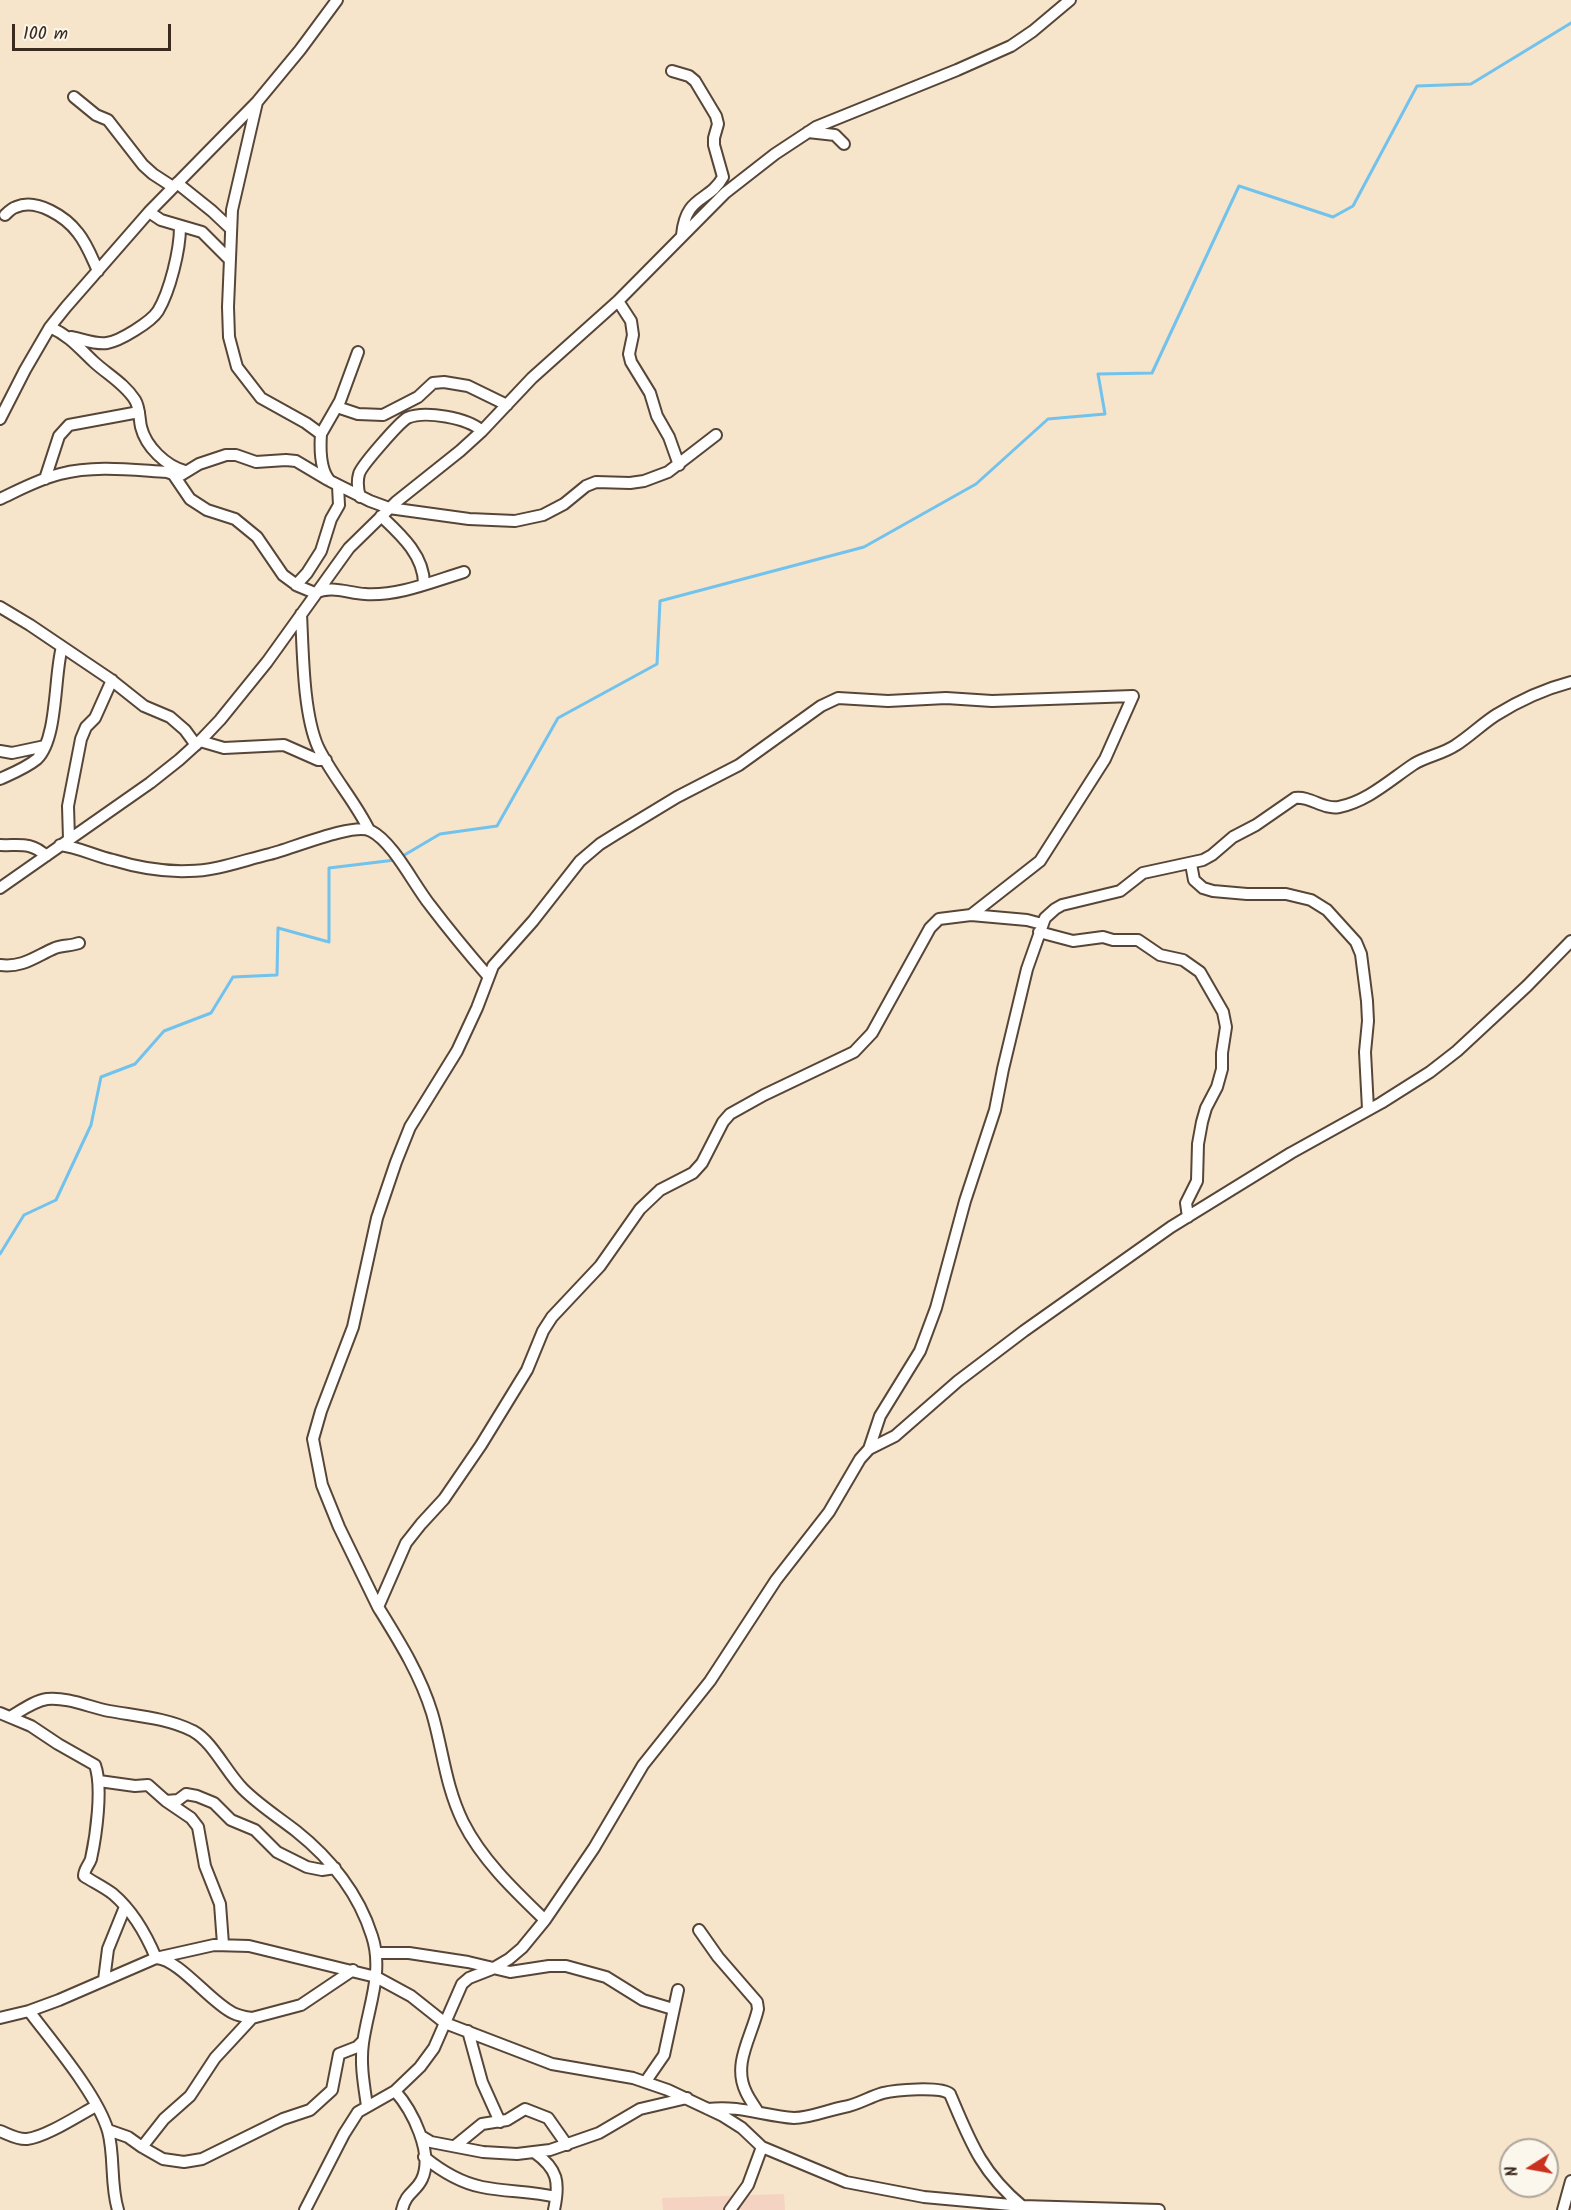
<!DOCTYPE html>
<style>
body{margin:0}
#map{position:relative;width:1571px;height:2210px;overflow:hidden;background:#f6e4cb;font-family:Kalam,sans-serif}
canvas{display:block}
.north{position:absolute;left:1499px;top:2138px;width:60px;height:60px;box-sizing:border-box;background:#fbf7ec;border:2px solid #aea59a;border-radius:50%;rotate:259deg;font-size:16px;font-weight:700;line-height:24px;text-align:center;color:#3b2a1e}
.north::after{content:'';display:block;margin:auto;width:21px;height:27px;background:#c8321e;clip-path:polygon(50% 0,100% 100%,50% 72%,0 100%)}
.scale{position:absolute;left:12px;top:24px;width:159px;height:27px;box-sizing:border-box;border:3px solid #3b2a1e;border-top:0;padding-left:8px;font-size:18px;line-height:21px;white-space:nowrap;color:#3b2a1e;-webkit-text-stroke:4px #fbf7ec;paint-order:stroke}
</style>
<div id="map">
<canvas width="1571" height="2210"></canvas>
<div class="north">N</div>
<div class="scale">100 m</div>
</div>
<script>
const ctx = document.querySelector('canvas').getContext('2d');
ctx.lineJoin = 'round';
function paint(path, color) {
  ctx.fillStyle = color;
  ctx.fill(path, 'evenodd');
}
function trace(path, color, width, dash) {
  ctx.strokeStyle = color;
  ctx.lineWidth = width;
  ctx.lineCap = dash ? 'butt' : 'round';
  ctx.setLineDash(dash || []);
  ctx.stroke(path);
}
paint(new Path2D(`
 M784,2194l1,16h-122l-1,-12z`), '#f5d3c2');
trace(new Path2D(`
 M401,857l39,-23 57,-8 61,-108 99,-54 3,-63 204,-54 112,-63 72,-65 57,-5 -7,-40 54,-1 87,-187 94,31 20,-11 64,-120 54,-2 100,-61
 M0,1254l24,-39 32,-15 35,-75 10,-48 34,-13 29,-33 47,-18 22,-36 44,-2 1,-47 51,14v-74l66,-8`), '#71c2ec', 3);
const street = new Path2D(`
 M672,71l17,5 6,5 21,35 2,8 -4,14v7l9,32c-14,26 -37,17 -41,58
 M74,97l22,18 12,5 35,45 10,9 20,13
 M257,102l-25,108 -4,97 1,30 8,30 24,31 45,25 15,11c-1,14 -1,36 9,47l40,20 19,7 80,11 46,2 28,-6 21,-11 22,-18 10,-4 34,1 14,-2 24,-9 48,-37
 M808,132l27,3 9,9
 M177,183l35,28 18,17
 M149,212l12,8 41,12 28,28
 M5,215c3,-3 7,-7 11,-8 21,-9 50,10 62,26 9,11 14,25 20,38
 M618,301l13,20 2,14 -4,19 2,8 19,31 7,23 12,21 10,28
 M50,327c21,10 28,20 44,35 13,12 31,22 41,38 5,8 4,18 6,27 5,20 25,39 44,44
 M71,337c11,2 25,8 36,6 13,-2 44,-21 51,-32 12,-20 22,-61 22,-84
 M337,407l21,7 25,1 35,-18 15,-14 11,-1 24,4 39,19
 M0,419l25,-49 25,-43 16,-20 83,-95 108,-110 43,-52 37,-50
 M321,434l19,-33 18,-49
 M181,475l18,-11 27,-9h10l20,7 30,-2 10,1 32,19
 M45,479l14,-43 10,-11 70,-13
 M360,497c-2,-7 -3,-16 -1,-23 2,-8 40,-51 48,-56 18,-8 61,0 75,13
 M0,499c19,-9 39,-20 60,-25 35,-9 72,-4 107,-2l6,2 17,25 17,11 28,9 22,18 26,38 15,11 17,7c16,-8 33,0 50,1 34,2 66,-12 99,-22
 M381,516c19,18 43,39 43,68
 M296,585l11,-12 14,-22 10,-32 8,-14 -1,-19
 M0,607l30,18 80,54 34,27 26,11 15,13 11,15
 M301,614c2,38 2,99 17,133 14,29 37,54 51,83
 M200,741l24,7 60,-3 34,15h8
 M0,751l12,2 33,-7
 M0,779c13,-6 26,-11 37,-20 21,-20 17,-84 25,-112
 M69,839l-1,-33 13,-67 5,-12 9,-9 17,-38
 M0,845c18,1 31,-4 46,11
 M60,845c18,2 35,11 53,15 23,7 52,12 76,11 27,0 55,-11 81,-17 21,-5 84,-32 101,-23 22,11 43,54 59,74 19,25 38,48 58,71
 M1191,864l3,16 9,8 10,3 34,3h39l25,6 16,10 29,32 5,12 6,47 1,20 -3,31 3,57
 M0,888l150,-105 29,-23 21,-19 20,-21 47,-58 82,-114 47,-46 64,-51 22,-20 50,-53 86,-77 107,-108 50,-39 41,-27 141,-57 54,-24 22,-15 37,-31
 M971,915l56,5 15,4
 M1039,932l34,9 30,-4 10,3h25l22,15 23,5 17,12 23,40 3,15 -4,26v16l-5,18 -11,21 -4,14 -4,22 -1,37 -11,22 2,14
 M0,965c23,3 36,-9 55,-17 8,-3 16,-2 24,-5
 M869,1449l11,-33 40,-65 16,-43 29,-107 30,-91 8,-41 24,-100 18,-51 10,-9 7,-4 58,-14 23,-18 60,-13 9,-5 21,-18 23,-12 39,-27c16,-2 28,12 44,9 29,-6 51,-27 75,-43 13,-8 29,-10 42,-19 14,-9 26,-21 40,-30 24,-15 48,-26 75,-33
 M378,1607l-39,-80 -17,-42 -9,-46 8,-28 32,-84 24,-109 19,-56 14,-35 47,-76 20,-43 16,-42 40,-45 47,-60 20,-17 16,-10 61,-37 62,-32 82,-59 17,-8 50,3 58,-3 46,3 141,-5 -28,63 -65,102 -69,54 -32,4 -9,9 -58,105 -18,19 -90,43 -34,19 -7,8 -21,41 -9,10 -33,17 -20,19 -40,57 -48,51 -9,14 -16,39 -46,75 -37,54 -23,25 -15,19 -28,64c21,34 42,67 54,106 11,37 13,72 31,109 19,38 52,69 82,98
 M0,1713l31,13 27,18 37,21c8,22 1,71 -4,94 -2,6 -7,10 -7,17 9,6 20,11 29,18 20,17 33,40 43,64 23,1 54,44 77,55 6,3 12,4 19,5
 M10,1717c12,-7 24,-16 37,-18 21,-2 42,8 62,12 28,5 58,7 84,20 20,11 33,41 50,58 16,16 35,28 53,42 34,27 63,63 76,105 12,36 -4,71 -9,107 -3,21 1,42 4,63
 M99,1781l36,5 13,-1 18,16 25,17 7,9 7,39 15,38 3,40
 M166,1801l12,-1 8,-6 11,2 17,7 17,17 24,10 22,22 30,15 15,3 13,-2
 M699,1930l19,27 39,45 1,7c-6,27 -26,55 -12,83 3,7 8,13 12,20
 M376,1953h33l59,9 42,10 39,-6h17l40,11 37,23 30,9
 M104,1980l4,-31 17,-42
 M29,2011c24,32 68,83 79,120 7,26 2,53 10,79
 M0,2018l29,-7 30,-11 97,-42 58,-13 35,1 127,31 35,19 34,27 107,41 81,14 35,12 55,26 19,12 20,19 84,35 78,15 98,9 137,4
 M468,2031l14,51 18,40
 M646,2081l18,-26 14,-65
 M395,2091c17,19 39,62 27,88 -6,13 -16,13 -20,31
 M708,2109c32,-4 56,7 86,9 16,0 34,-8 50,-11 13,-2 25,-10 39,-14 12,-3 58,-7 67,1 20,47 31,78 72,112
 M108,2130l20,7 14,10 21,12 21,3 18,-3 81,-40 27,-9 22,-20 7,-36 18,-7 6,-6
 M0,2131c8,3 18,9 27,8 19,-2 52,-24 69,-33
 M421,2136l10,6 52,10 34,2 33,-4 49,-17 41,-24 47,-11
 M455,2146l27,-22 25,-4 18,-11 23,9 19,27
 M142,2147l22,-28 26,-23 25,-38 37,-40 49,-13 52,-35
 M534,2152c24,17 26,30 20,58
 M424,2157c16,13 38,26 58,30 24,5 50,4 74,10
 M305,2210l39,-76 14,-22 37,-21 25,-24 14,-19 28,-64 7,-6 23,-9 17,-10 13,-11 23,-28 49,-72 49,-83 67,-84 66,-101 53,-68 31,-53 9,-10 26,-13 63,-55 66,-50 147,-104 120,-74 90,-50 49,-31 27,-21 70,-65 44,-45
 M730,2210l18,-25 14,-38
 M1563,2210l8,-29`);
trace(street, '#574638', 14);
trace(street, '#fff', 10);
</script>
